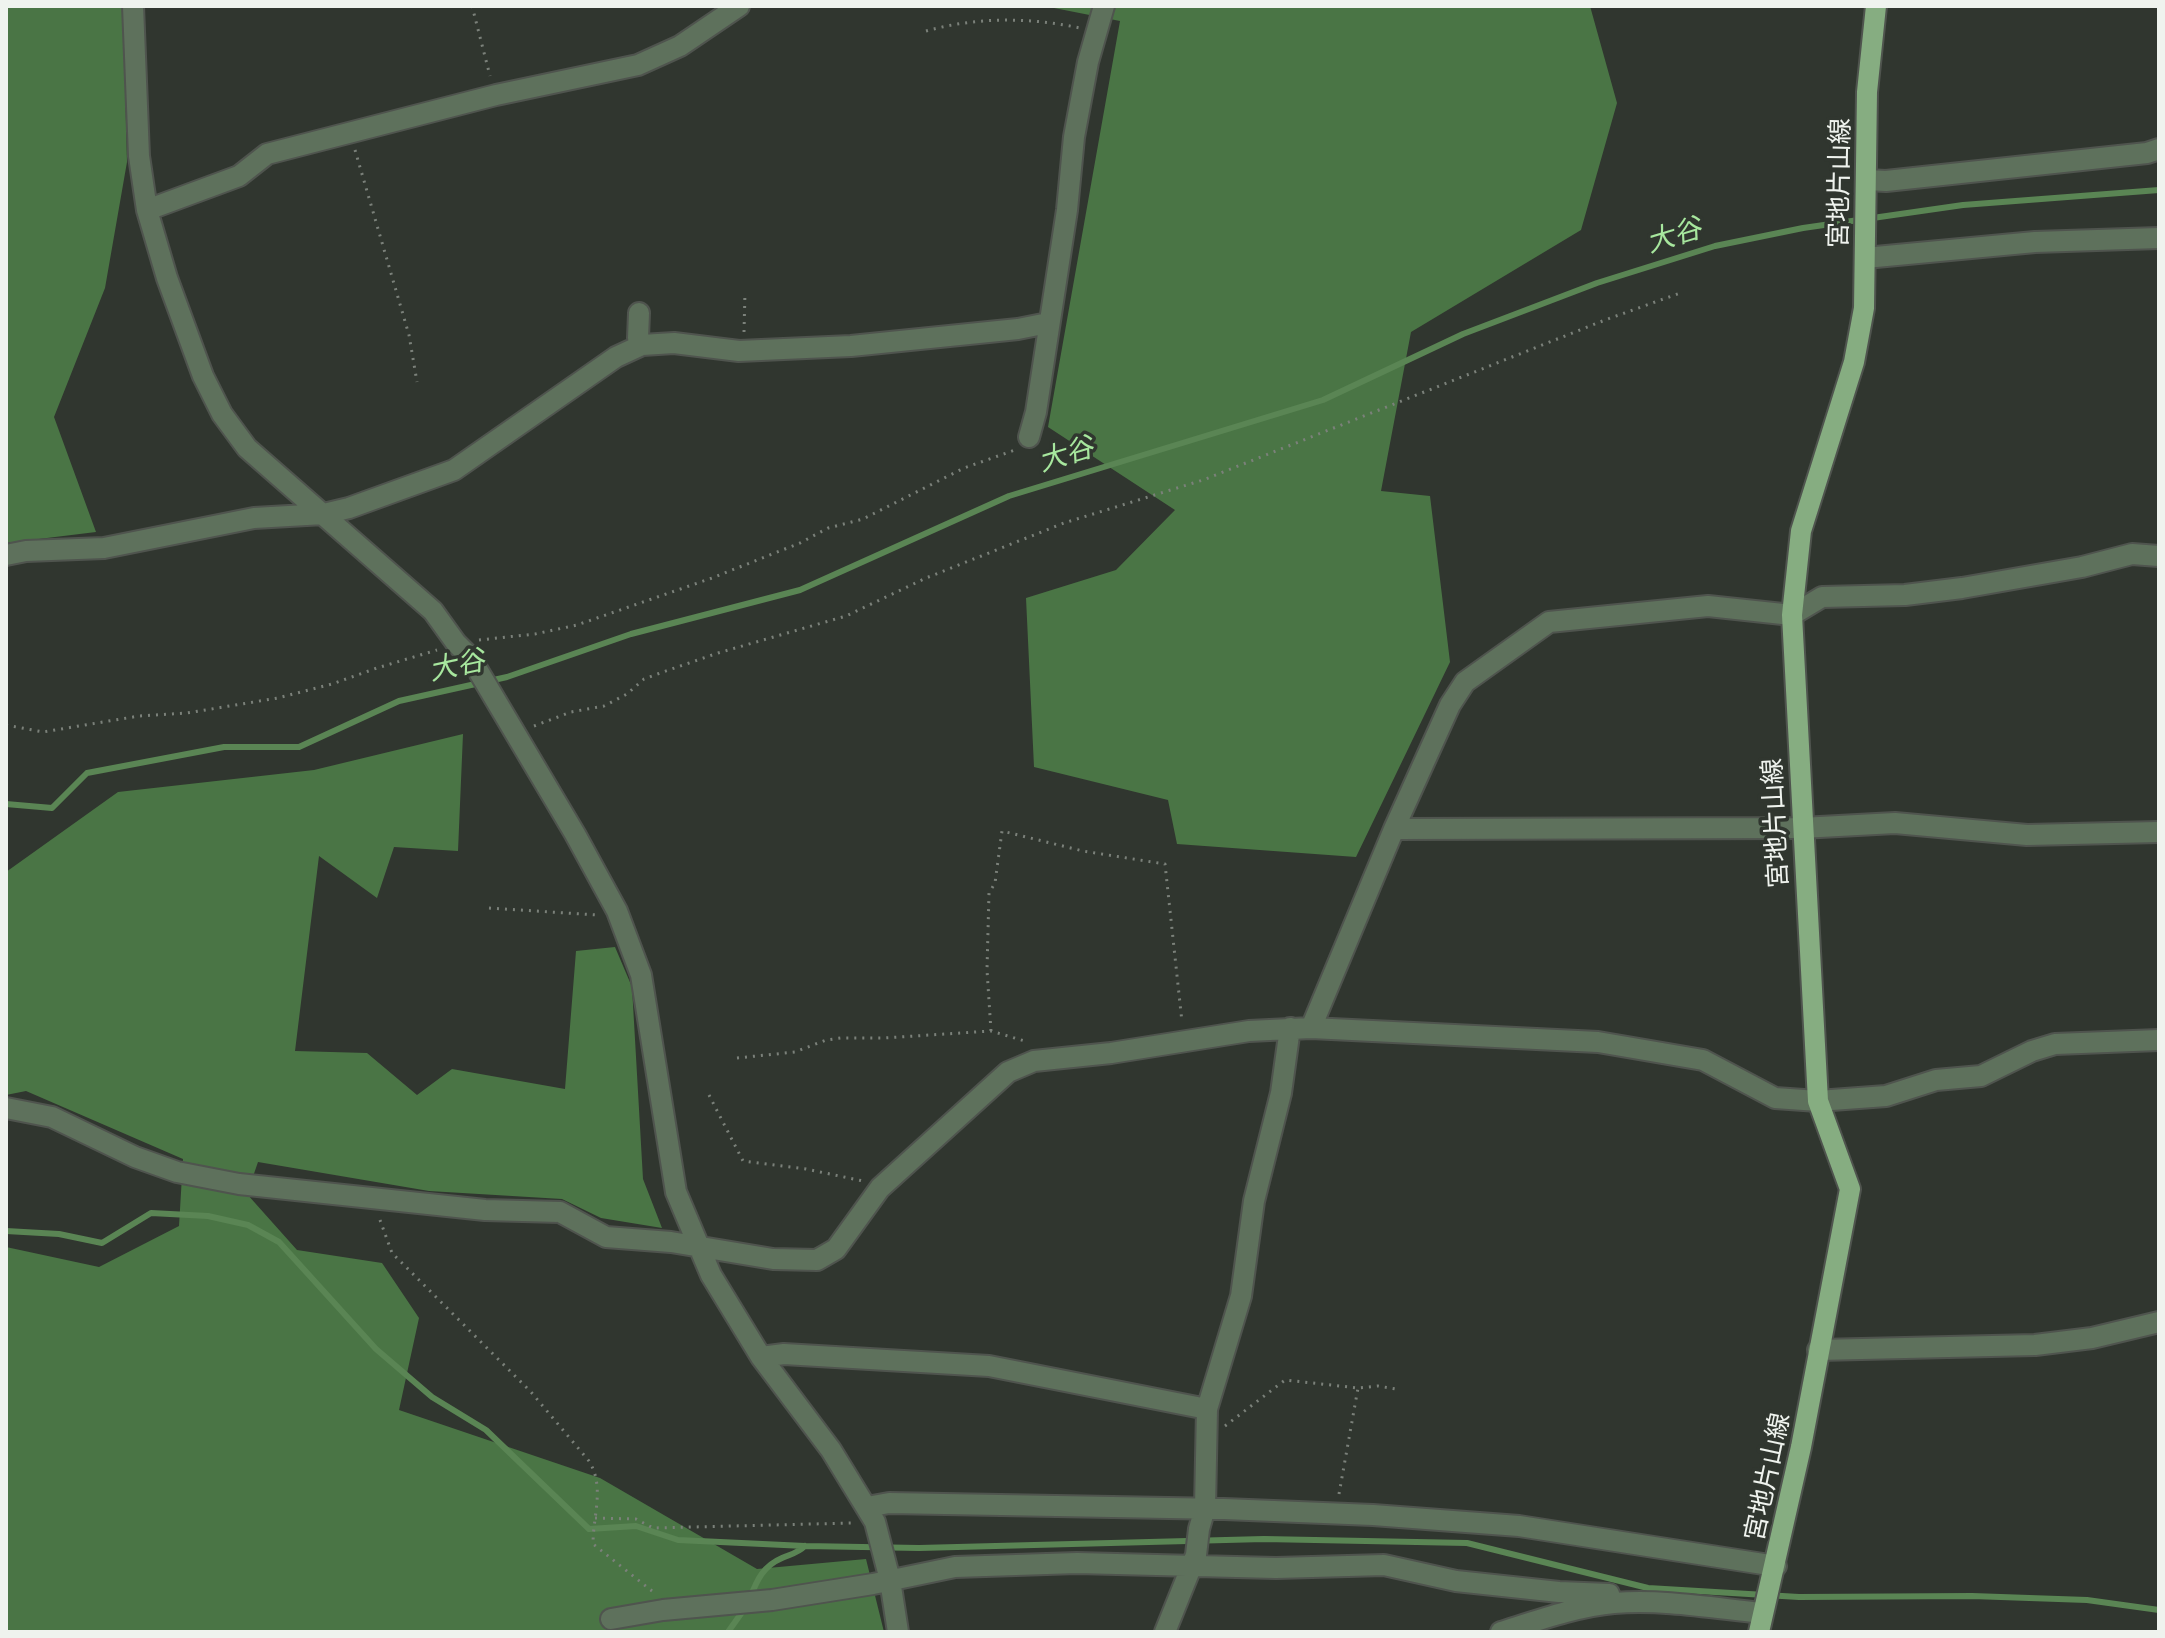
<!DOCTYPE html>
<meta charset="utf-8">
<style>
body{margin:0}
#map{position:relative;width:2165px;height:1638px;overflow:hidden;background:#30362f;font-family:Raleway,sans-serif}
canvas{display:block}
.frame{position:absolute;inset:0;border:8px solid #eff3ee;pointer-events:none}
</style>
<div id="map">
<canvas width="2165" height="1638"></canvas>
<div class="frame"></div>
</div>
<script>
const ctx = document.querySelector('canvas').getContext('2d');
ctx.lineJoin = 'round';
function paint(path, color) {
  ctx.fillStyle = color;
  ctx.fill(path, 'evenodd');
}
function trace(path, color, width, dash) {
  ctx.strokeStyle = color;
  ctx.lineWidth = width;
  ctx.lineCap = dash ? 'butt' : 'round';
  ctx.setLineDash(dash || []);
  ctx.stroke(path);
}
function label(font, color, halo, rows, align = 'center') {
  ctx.font = font + ' Raleway,"Noto Sans JP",sans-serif';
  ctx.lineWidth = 7;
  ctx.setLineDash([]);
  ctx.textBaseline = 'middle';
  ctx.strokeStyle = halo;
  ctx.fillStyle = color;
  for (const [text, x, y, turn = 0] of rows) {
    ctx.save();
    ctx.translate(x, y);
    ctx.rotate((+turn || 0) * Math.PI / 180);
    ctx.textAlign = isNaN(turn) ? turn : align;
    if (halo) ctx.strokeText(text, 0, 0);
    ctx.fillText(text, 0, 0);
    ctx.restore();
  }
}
paint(new Path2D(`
 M6,6h117l4,156 -22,126 -51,129 42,115 -90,11z
 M1044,6h546l27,97 -36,127 -170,102 -30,159 49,5 20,166 -94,195 -179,-13 -9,-44 -134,-33 -8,-169 90,-28 59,-60 -127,-83 72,-406z
 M463,734l-5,117 -64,-4 -17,51 -58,-42 -24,195 72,2 50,42 35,-26 113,20 11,-138 39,-4 17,40 11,192 19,49 -61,-10 -39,-19 -133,-8 -171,-29 -11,32 50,56 85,13 37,55 -20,92 201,68 157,91 109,-10 18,73h-878v-385l93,20 80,-41 4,-67 -157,-68 -20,4v-223l112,-80 196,-22z`), '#4a7545');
trace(new Path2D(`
 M6,804l46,4 35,-35 137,-26h75l100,-46 108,-24 124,-43 169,-44 209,-94 314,-96 140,-66 134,-51 118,-37 88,-18 160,-23 196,-15
 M6,1231l53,3 43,9 49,-30 57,3 40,9 31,17 97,107 56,48 54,33 103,99 47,-3 42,14 127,6 114,2 345,-9 203,4 181,45 151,9 173,-1 115,4 72,10
 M750,1598c7,-18 13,-32 32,-40 9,-4 16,-5 23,-12
 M728,1632l17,-24`), '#5a8554', 6);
const minor = new Path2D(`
 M133,6l6,150 8,54 20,68 36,98 19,38 25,34 186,163 23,32 14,14 105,177 42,77 24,64 35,217 35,83 50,82 70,93 44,72 15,58 8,52
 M1867,180l19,1 261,-28 12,-4
 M147,210l92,-34 28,-22 229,-59 142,-30 42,-19 59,-40
 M1865,258l170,-16 124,-4
 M639,313l-1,25 4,7
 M1029,437l7,-25 31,-202 7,-73 14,-75 16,-56
 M6,555l20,-4 78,-3 150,-30 70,-4 25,-6 105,-38 162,-113 26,-12 32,-2 65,8 112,-5 167,-17 30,-6
 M1394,829l407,-1 94,-5 132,12 132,-3
 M1311,1028l83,-199 56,-124 15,-23 84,-60 159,-16 84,9 30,-18 83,-2 57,-7 120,-21 50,-13 27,2
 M6,1108l46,9 83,40 42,15 62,12 246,26 75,2 46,25 65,5 102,17 44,1 19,-11 44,-61 128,-116 26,-11 77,-8 138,-22 62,-3 287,14 105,18 72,38 43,3 68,-5 50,-16 45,-4 51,-25 23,-7 104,-4
 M1818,1350l217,-5 57,-7 67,-16
 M761,1357l23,-3 205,12 218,43 -2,99 -6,21 -3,26 -31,77
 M1207,1409l34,-113 13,-95 27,-108 9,-65
 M867,1507l22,-4 335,6 149,6 146,11 257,40
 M611,1619l52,-9 109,-10 101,-16 82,-17 122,-4 199,5 108,-3 72,16 103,11 50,2 3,9
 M1501,1632c35,-11 77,-26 113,-29 49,-4 99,5 148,10`);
const major = new Path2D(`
 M1759,1632l42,-185 49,-258 -32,-88 -26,-486 9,-84 53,-169 10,-54 3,-216 9,-86`);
trace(minor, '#4f544e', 24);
trace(major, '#4f544e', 24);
trace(new Path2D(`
 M472,6l18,70
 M926,31c50,-14 103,-14 154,-3
 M355,150l54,185 8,47
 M744,332l1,-40
 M479,640l56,-6 42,-9 135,-47 88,-35 28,-15 35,-9 101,-51 51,-18
 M6,725l37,7 96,-16 48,-3 91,-15 54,-14 45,-16 60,-18
 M534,726l37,-14 33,-6 23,-12 17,-15 16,-6 58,-20 128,-37 80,-38 138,-55 139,-43 402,-160 78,-28
 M489,908l108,7
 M991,1031l-4,-61 2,-77 6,-10 7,-52 81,20 82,13 17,158
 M737,1058l58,-6 31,-12 15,-2h43l107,-7 37,11
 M709,1095l34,66 63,8 57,12
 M380,1220l12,33 139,139 58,69c16,26 4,54 4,83l59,47
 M1225,1426l60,-46 73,8 20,-2 18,3
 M1339,1494l19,-106
 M595,1518l41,1 17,9 199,-5`), '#7b817a', 3, [2, 6]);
trace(minor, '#5e715c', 20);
trace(major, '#86ad81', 20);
label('26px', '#eff3ee', '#30362f', [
 ["宮地片山線",1840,183,-89],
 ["宮地片山線",1776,823,-93],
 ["宮地片山線",1768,1477,-78]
]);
label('italic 28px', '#a7e79e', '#30362f', [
 ["大谷",1674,236,-17],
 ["大谷",1066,455,-17],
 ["大谷",457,666,-12]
]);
</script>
